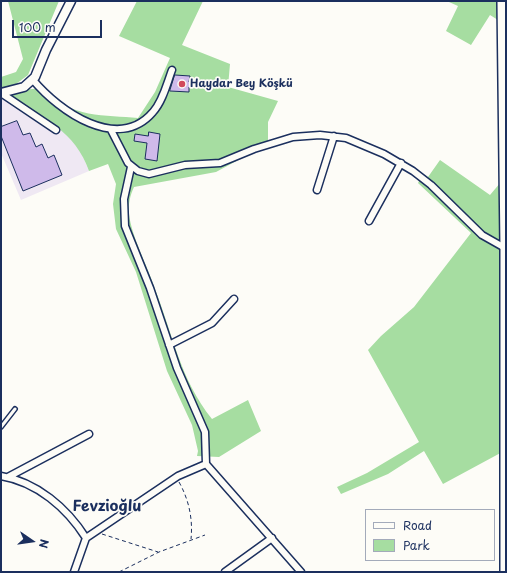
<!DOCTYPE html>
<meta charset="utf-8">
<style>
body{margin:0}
#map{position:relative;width:507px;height:573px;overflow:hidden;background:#fdfcf7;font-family:"Playpen Sans",sans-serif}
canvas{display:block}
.frame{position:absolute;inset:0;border:2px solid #1b2f5e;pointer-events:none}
.legend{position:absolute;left:365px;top:509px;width:130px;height:52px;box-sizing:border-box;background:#fdfcf7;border:1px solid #a3aaba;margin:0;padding:5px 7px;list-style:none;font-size:12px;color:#1b2f5e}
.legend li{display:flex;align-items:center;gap:8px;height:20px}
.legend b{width:20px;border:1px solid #a3aaba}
.north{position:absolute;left:12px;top:521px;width:40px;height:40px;-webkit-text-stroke:3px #fdfcf7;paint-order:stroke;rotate:103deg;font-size:11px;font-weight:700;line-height:16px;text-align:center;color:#1b2f5e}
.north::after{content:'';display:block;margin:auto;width:14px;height:18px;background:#1b2f5e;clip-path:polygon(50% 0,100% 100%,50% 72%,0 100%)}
.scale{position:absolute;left:12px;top:20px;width:90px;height:18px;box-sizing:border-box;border:2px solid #1b2f5e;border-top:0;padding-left:5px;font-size:12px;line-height:14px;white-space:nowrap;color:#1b2f5e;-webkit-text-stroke:3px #fdfcf7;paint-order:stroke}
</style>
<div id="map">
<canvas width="507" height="573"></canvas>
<div class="frame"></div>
<ul class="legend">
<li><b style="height:5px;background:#fdfcf7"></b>Road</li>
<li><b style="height:11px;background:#a6dda1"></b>Park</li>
</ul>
<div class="north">N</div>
<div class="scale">100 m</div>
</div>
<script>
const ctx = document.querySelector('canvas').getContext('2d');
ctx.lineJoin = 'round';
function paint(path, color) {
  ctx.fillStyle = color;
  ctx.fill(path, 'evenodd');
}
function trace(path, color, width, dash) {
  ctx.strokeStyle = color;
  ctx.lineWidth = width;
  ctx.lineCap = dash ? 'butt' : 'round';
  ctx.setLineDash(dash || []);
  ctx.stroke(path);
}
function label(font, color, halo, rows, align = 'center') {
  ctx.font = font + ' "Playpen Sans",sans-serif';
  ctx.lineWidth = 3.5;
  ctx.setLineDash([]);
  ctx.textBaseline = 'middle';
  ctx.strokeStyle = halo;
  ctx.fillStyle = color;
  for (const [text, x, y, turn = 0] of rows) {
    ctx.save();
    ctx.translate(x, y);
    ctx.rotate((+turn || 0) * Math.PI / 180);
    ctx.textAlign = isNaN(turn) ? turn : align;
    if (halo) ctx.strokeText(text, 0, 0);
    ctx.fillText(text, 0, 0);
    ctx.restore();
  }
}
paint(new Path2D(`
 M9,97l49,30 12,10 11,15 8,19 -68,29 -20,-47v-54z`), '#efe8f3');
paint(new Path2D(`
 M8,1h51l-31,74 -12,9 -15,4v-11l15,-5 7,-13z
 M137,1h66l-21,44 48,19 -2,23 50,14 -10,21v25l-26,11 -26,14 -82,15c-4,9 -6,17 -5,27 2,21 19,53 26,75 18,46 25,90 57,130l36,-19 13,31 -42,26 -22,-1 1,-5 -6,-26 -25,-54 -31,-99 -20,-43 -3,-25 3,-20 -8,-20 -19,7c-13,-39 -46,-54 -80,-74 12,-8 25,-10 39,-7 19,28 59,25 90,28l17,-26 15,-34 -51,-22z
 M423,1h83v24l-16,-10 -19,30 -25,-14 12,-25 -9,-4z
 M440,160l50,35 16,-19v274l-63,34 -19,-33 -36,23 -47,20 -4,-7 30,-14 52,-31 -51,-92 13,-14 33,-29 57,-74 -53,-50 5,-9 5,3z`), '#a6dda1');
const building = new Path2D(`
 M175,75l15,1 -1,6h6l-1,5h-5v5l-19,-1z
 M17,121l6,14 7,-2 6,14 6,-3 6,14 6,-3 8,20 -39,16 -22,-55v-9z
 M149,132l11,2 -3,27 -12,-2 2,-16 -13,-2 1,-7 13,2z`);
paint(building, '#cfbaea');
trace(building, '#1b2f5e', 1);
const service = new Path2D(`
 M1,427l14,-18`);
const minor = new Path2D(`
 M33,80c26,31 85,73 120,32 10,-11 14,-29 19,-42
 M1,93l55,37
 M111,130l17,33 10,8 11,3 36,-9 35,-2 34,-14 39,-12 27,-2 26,3 38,16 29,17 18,14 51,50 23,13
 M131,167l-7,32 1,27 25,62 27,80 28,64 1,32 95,108
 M317,190l17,-54
 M369,221l32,-58
 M169,345l43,-22 22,-24
 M1,476c36,6 66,32 85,62
 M8,477l81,-43
 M74,572l12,-34 92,-62 28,-12
 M225,572l47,-34`);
const tertiary = new Path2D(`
 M1,93l23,-6 11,-10 11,-27 25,-49`);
const secondary = new Path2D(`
 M502,1l3,247v324`);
trace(service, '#1b2f5e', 6);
trace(minor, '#1b2f5e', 9);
trace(tertiary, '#1b2f5e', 11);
trace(secondary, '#1b2f5e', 12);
trace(new Path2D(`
 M179,482c10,18 14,37 12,57
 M102,534l56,18
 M119,572l40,-20 46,-17`), '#1b2f5e', 1, [4, 3]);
trace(service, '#fdfcf7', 3);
trace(minor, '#fdfcf7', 6);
trace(tertiary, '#fdfcf7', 8);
trace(secondary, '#fdfcf7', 9);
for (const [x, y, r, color] of [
 [182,84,4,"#d1495b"]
]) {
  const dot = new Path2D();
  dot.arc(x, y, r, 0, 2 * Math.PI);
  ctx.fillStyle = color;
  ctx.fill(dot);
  trace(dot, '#fdfcf7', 1.5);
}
label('bold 11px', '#1b2f5e', '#fdfcf7', [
 ["Haydar Bey Köşkü",190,84]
], 'left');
label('bold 15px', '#1b2f5e', '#fdfcf7', [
 ["Fevzioğlu",107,507]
]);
</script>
